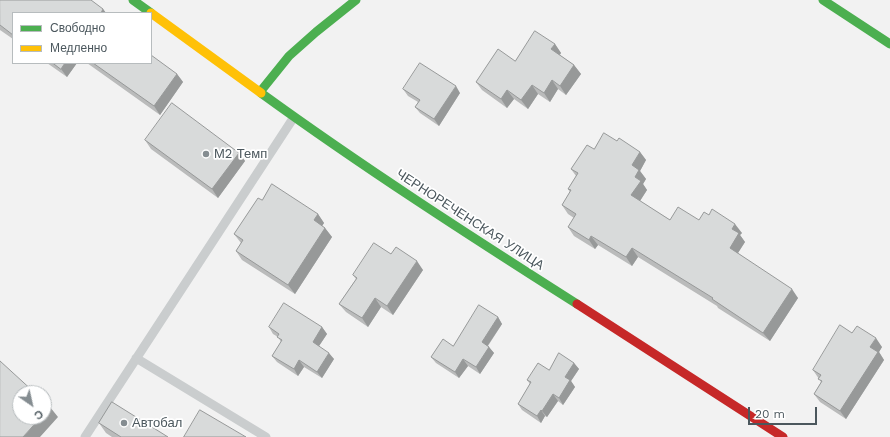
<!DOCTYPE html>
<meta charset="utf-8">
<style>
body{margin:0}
#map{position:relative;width:890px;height:437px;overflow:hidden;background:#f2f2f2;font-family:"Work Sans",sans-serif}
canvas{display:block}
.legend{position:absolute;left:12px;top:12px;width:140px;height:52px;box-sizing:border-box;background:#fff;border:1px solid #b7bcbe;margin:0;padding:5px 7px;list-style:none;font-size:12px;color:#4b575d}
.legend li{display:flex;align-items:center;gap:8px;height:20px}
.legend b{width:20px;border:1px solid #b7bcbe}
.north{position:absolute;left:12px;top:385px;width:40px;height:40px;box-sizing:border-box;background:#fff;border:1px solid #b7bcbe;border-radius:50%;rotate:146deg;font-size:11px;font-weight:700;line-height:16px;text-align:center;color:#4b575d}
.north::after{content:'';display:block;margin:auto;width:14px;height:18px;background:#858d91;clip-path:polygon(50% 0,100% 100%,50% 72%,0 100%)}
.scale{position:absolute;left:748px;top:407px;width:69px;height:18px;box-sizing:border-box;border:2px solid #4b575d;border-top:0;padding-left:5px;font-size:12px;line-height:14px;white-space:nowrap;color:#4b575d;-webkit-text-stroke:3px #fff;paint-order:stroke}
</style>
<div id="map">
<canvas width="890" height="437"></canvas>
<ul class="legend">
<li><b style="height:5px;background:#4caf50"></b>Свободно</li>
<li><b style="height:5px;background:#ffc107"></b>Медленно</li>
</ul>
<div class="north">С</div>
<div class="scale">20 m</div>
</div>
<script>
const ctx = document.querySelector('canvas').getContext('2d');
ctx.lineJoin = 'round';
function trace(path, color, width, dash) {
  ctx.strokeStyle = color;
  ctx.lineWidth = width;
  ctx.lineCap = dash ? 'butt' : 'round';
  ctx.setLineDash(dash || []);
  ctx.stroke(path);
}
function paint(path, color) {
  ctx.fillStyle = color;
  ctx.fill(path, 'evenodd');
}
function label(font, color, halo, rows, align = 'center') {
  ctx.font = font + ' "Work Sans",sans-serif';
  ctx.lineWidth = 3.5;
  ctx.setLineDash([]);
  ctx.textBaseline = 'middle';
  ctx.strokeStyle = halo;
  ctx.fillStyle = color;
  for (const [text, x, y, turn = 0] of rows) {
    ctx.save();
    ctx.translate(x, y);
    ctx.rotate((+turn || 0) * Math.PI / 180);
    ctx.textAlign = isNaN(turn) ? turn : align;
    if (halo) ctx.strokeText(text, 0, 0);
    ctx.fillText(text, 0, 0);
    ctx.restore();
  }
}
trace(new Path2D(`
 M136,358l130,79
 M85,437l209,-320`), '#cacdce', 9);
trace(new Path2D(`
 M133,0l18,13
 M823,0l67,44
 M260,92l29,-36 27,-24 40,-32
 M261,93c102,74 209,143 316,211`), '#4caf50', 9);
trace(new Path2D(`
 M151,13l110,80`), '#ffc107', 9);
trace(new Path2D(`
 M577,304l206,133`), '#c62828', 9);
paint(new Path2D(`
 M0,0l103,9 3,4h-93v26l-13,-9z
 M555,44l6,9 -1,2 14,10 7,9 -15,21 -8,-6 -8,13 -12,-8 -10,15 -14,-10 -7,9 -25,-18 -6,-8 39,-21z
 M47,63h30l-10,14z
 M87,63h64l26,11 6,8 -23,33z
 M403,89l57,4 -21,33 -19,-13 -5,-6 3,-5 -10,-6z
 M145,140l94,13 6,8 -27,37 -67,-49z
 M617,141l23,11 6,8 -6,11 6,8 -3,5 4,6 -7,11 30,19h29l10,-5 33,18 -2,2 5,7 -7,11 60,45 -28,43 -52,-33 -1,-2 -79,-49 -6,9 -34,-21 -3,4 -21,-13 -6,-9 6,-9 -6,-4 -6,-9 8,-13 -2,-3 8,-13 -5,-7 23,-20z
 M262,200l56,14 6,9 -2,3 3,2 7,9 -37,57 -53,-34 -6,-9 5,-8 -7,-9z
 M391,254l32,16 -30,45 -12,-8 -13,20 -22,-15 -7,-8 17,-25 -3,-4z
 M498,317l4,7 -14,22 6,7 -14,21 -12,-8 -9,12 -23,-15 -5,-6 22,-11z
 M269,327h53l5,7 -8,12 15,13 -12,19 -18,-11 -6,9 -21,-14 -5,-6 9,-14 -3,-5 -5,-3z
 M852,333l30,14 -3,5 5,8 -38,59 -26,-17 -6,-8 7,-12 -8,-12z
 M574,363l5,6 -8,12 4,6 -12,18 -5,-4 -11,16 -2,-1 -4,7 -19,-13 -4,-6 12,-20 -3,-4 22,-10z
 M99,423l69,14h-56l-6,-4z`), '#babbbb');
paint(new Path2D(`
 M103,9l3,4h-5z
 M555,44l6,9 -4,5 -6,-9z
 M65,63h12l-10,14 -6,-8z
 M574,65l7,9 -15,21 -6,-9z
 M177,74l6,8 -23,33 -6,-9z
 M552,80l6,9 -8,13 -6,-9z
 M532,85l6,9 -10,15 -7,-9z
 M456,86l4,7 -21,33 -5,-7z
 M507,90l7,9 -7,9 -6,-9z
 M640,152l6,8 -6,11 6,8 -3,5 4,6 -9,14 -7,-9 4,-18 -3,-12z
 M239,153l6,8 -27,37 -6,-9z
 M318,214l6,9 -4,6 -6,-9z
 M735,224l7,9 -2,2 5,7 -9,14 -6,-8 2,-19z
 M325,228l7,9 -37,57 -7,-9z
 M591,236l7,9 -3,4 -6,-9z
 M632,248l6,9 -6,9 -6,-9z
 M417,261l6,9 -30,45 -6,-9z
 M792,289l6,9 -28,43 -7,-8z
 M375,298l6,9 -13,20 -6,-9z
 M498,317l4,7 -16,24 -4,-6z
 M322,327l5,7 -10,15 -4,-7z
 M876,338l6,9 -3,5 5,8 -38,59 -6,-8 30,-64z
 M489,347l5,6 -14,21 -4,-7z
 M329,353l5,6 -12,19 -5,-6z
 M463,359l5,7 -9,12 -4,-6z
 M299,360l5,7 -6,9 -4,-7z
 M574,363l5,6 -8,12 4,6 -12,18 -4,-7 6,-21z
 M553,394l5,7 -11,16 -5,-6z
 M50,407l8,10 -18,20h-17l18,-20h3v-4z
 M541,410l4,6 -4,7 -4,-7z`), '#979999');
const building = new Path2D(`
 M0,0h91l12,9 -2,4h-88v22l-13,-10z
 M535,31l20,13 -4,5 23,16 -14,21 -8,-6 -8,13 -12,-8 -11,15 -14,-10 -6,9 -25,-17 22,-33 17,12z
 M151,55l26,19 -23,32 -61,-43h58z
 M53,63h12l-4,6z
 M420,63l36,23 -22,33 -19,-12 5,-7 -17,-11z
 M172,103l67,50 -27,36 -67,-49z
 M604,133l13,8 2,-3 21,14 -8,13 7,5 -4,7 6,4 -10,14 39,25 8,-13 21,13 5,-8 5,3 3,-6 23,15 -3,5 7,4 -9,15 62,41 -29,44 -51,-34 1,-1 -81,-50 -6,9 -35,-21 -2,4 -21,-13 8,-13 -14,-9 9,-15 -3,-1 10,-16 -7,-4 16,-24 7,4z
 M272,184l46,30 -4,6 11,8 -37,57 -52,-34 7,-11 -9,-6 24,-36 4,2z
 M374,243l17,11 5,-7 21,14 -30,45 -12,-8 -13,20 -23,-14 18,-26 -4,-3z
 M284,303l38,24 -9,15 16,11 -12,19 -18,-12 -5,9 -22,-13 10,-16 -5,-3 2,-3 -10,-7z
 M479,305l19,12 -16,25 7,5 -13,20 -13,-8 -8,13 -24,-15 12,-18 10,7z
 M840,325l12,8 5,-7 19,12 -6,9 8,5 -38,59 -26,-17 8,-13 -4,-2 3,-4 -8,-5z
 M559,353l15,10 -9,14 5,3 -11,18 -6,-4 -11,17 -1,-1 -4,6 -19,-12 13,-22 -4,-2 11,-17 11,7z
 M0,361l35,32h-15v24h21l-18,20h-23z
 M44,401l6,6 -6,6z
 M112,402l56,35h-47l-22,-14z
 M200,410l46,27h-62z`);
paint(building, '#d8dada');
trace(building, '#979999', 1);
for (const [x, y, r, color] of [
 [206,154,4,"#858d91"],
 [124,423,4,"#858d91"]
]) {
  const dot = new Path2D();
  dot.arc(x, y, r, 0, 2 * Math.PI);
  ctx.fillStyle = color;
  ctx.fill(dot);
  trace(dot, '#fff', 1.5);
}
label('13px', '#4b575d', '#fff', [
 ["М2 Темп",214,154],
 ["Автобал",132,423]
], 'left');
label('13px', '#4b575d', '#fff', [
 ["ЧЕРНОРЕЧЕНСКАЯ УЛИЦА",470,220,33]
]);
</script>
